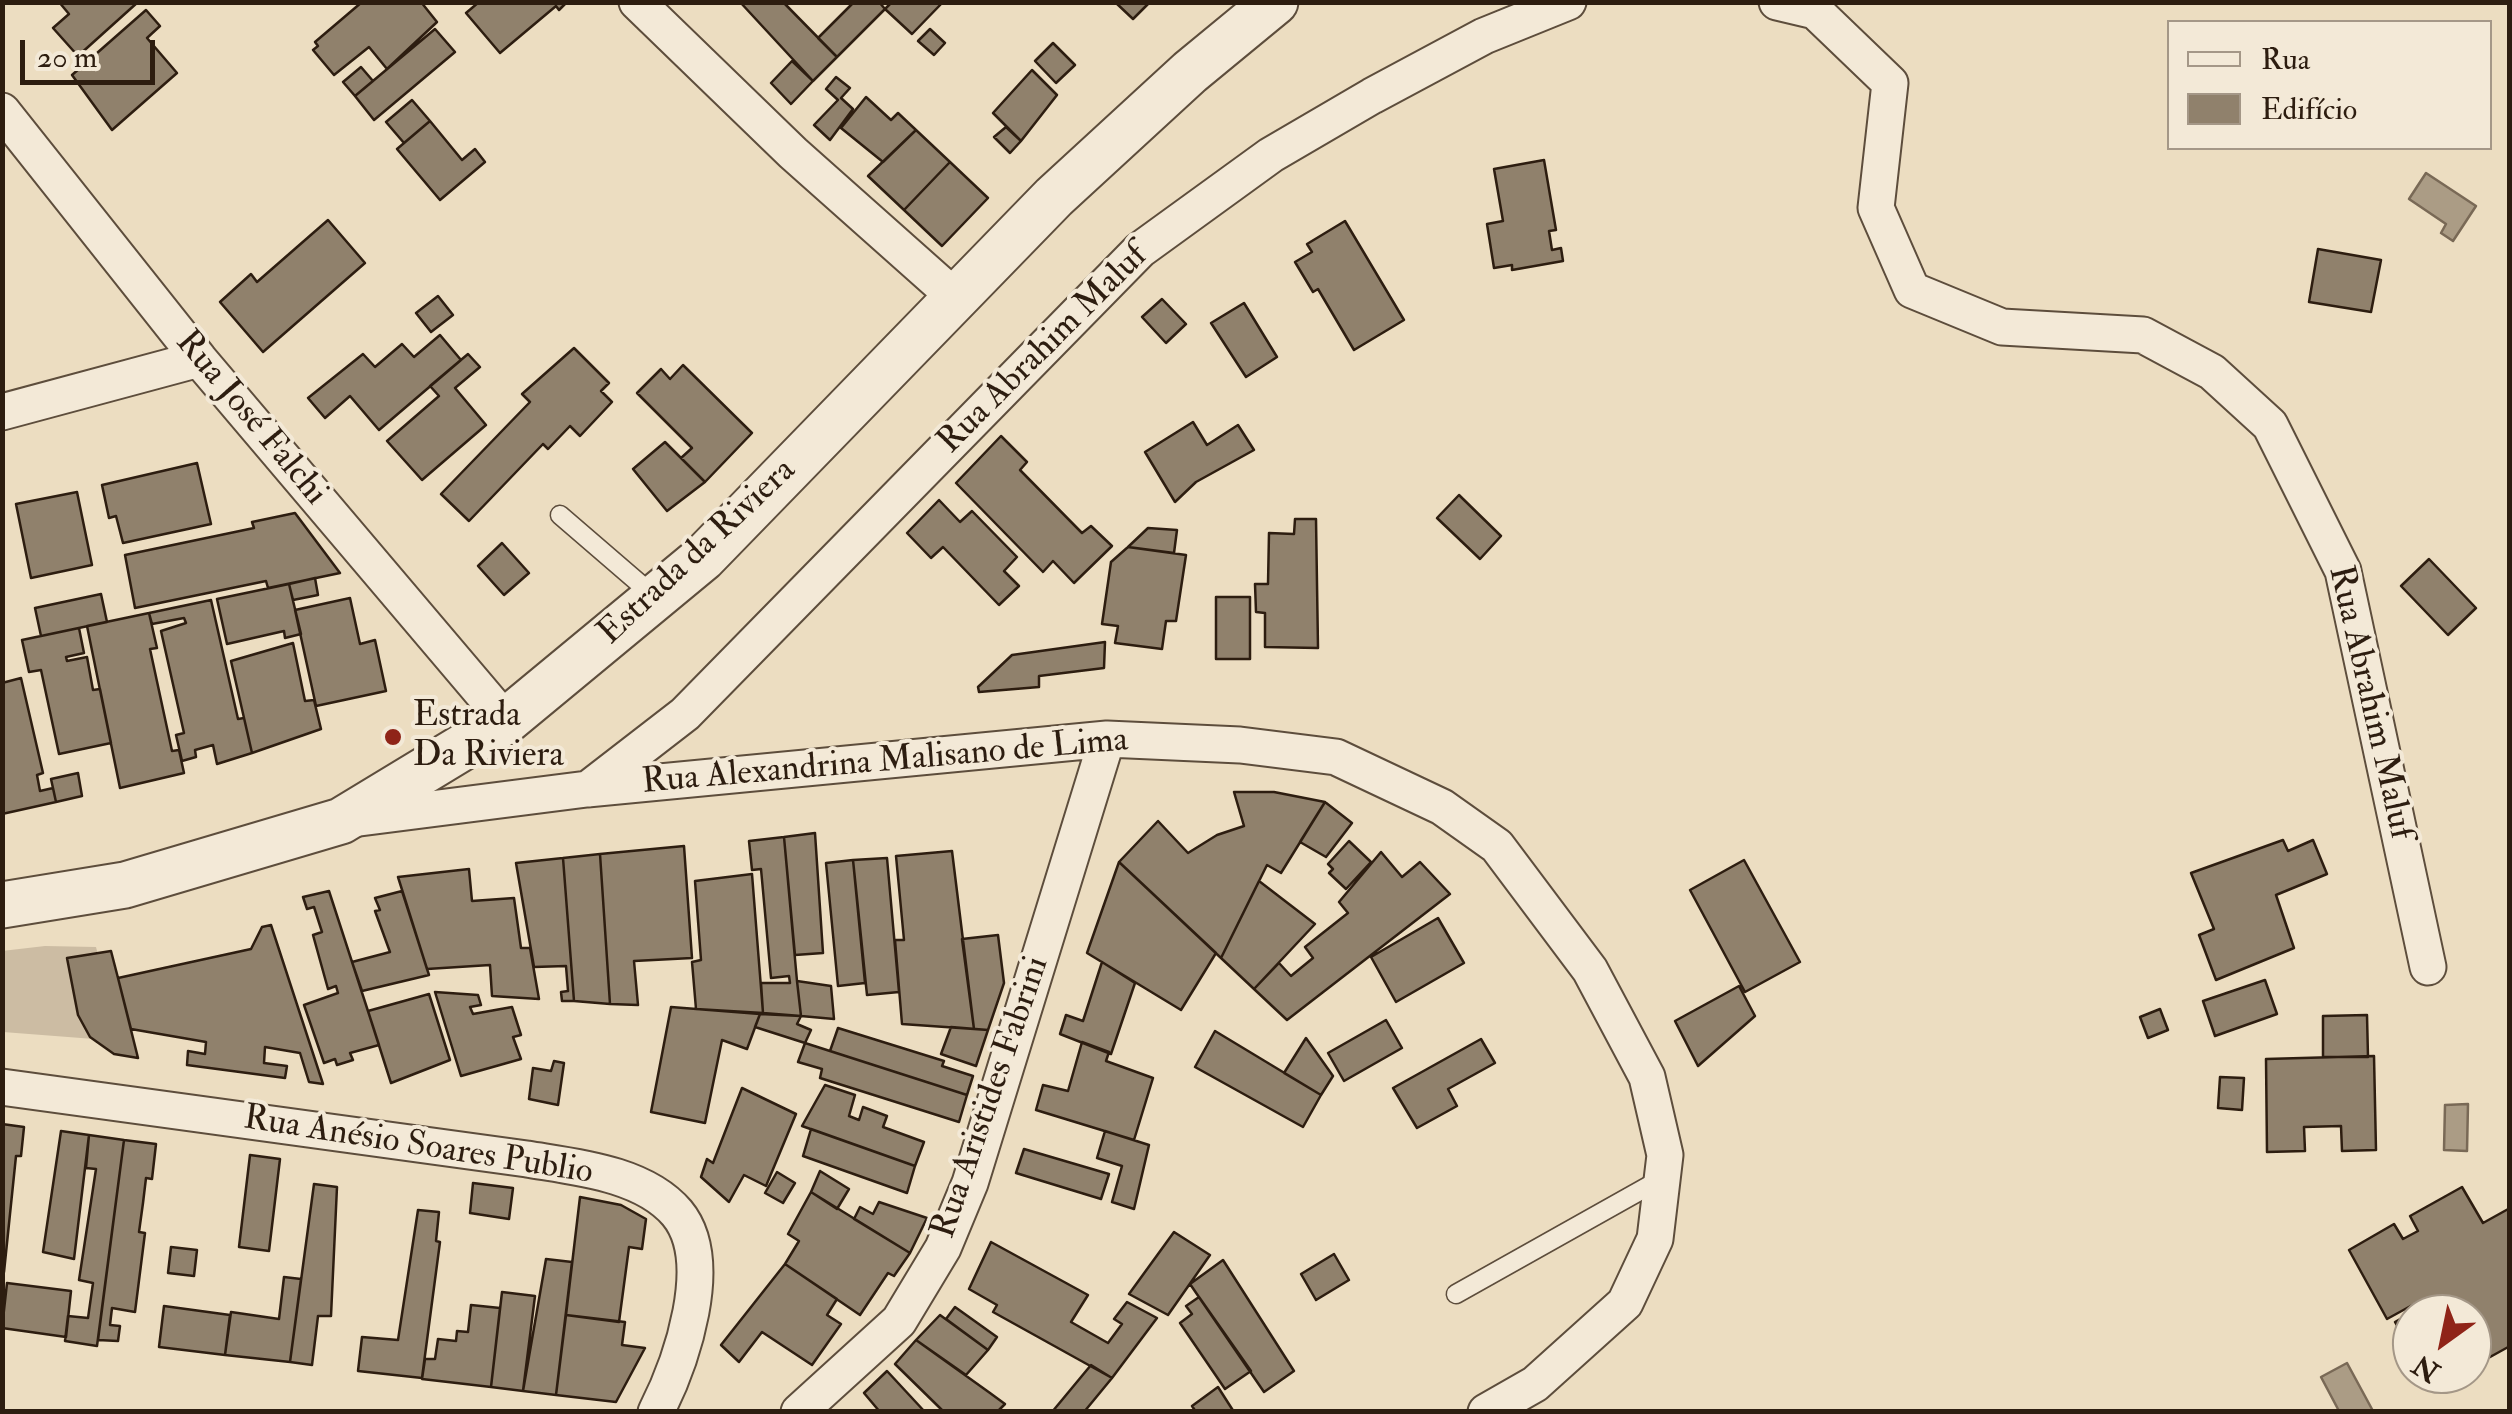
<!DOCTYPE html>
<meta charset="utf-8">
<style>
body{margin:0}
#map{position:relative;width:2512px;height:1414px;overflow:hidden;background:#ecddc1;font-family:"IM FELL Double Pica",serif}
canvas{display:block}
.frame{position:absolute;inset:0;border:5px solid #2d1d10;pointer-events:none}
.legend{position:absolute;left:2167px;top:20px;width:325px;height:130px;box-sizing:border-box;background:#f3e9d7;border:2px solid #a49787;margin:0;padding:12px 18px;list-style:none;font-size:30px;color:#2d1d10}
.legend li{display:flex;align-items:center;gap:20px;height:50px}
.legend b{width:50px;border:2px solid #a49787}
.north{position:absolute;left:2392px;top:1294px;width:100px;height:100px;box-sizing:border-box;background:#f3e9d7;border:2px solid #a49787;border-radius:50%;rotate:213deg;font-size:28px;font-weight:700;line-height:40px;text-align:center;color:#2d1d10}
.north::after{content:'';display:block;margin:auto;width:35px;height:45px;background:#8f2418;clip-path:polygon(50% 0,100% 100%,50% 72%,0 100%)}
.scale{position:absolute;left:20px;top:40px;width:135px;height:45px;box-sizing:border-box;border:5px solid #2d1d10;border-top:0;padding-left:12px;font-size:30px;line-height:35px;white-space:nowrap;color:#2d1d10;-webkit-text-stroke:8px #f3e9d7;paint-order:stroke}
</style>
<div id="map">
<canvas width="2512" height="1414"></canvas>
<div class="frame"></div>
<ul class="legend">
<li><b style="height:12px;background:#f3e9d7"></b>Rua</li>
<li><b style="height:28px;background:#90816c"></b>Edifício</li>
</ul>
<div class="north">N</div>
<div class="scale">20 m</div>
</div>
<script>
const ctx = document.querySelector('canvas').getContext('2d');
ctx.lineJoin = 'round';
function paint(path, color) {
  ctx.fillStyle = color;
  ctx.fill(path, 'evenodd');
}
function trace(path, color, width, dash) {
  ctx.strokeStyle = color;
  ctx.lineWidth = width;
  ctx.lineCap = dash ? 'butt' : 'round';
  ctx.setLineDash(dash || []);
  ctx.stroke(path);
}
function label(font, color, halo, rows, align = 'center') {
  ctx.font = font + ' "IM FELL Double Pica",serif';
  ctx.lineWidth = 8;
  ctx.setLineDash([]);
  ctx.textBaseline = 'middle';
  ctx.strokeStyle = halo;
  ctx.fillStyle = color;
  for (const [text, x, y, turn = 0] of rows) {
    ctx.save();
    ctx.translate(x, y);
    ctx.rotate((+turn || 0) * Math.PI / 180);
    ctx.textAlign = isNaN(turn) ? turn : align;
    if (halo) ctx.strokeText(text, 0, 0);
    ctx.fillText(text, 0, 0);
    ctx.restore();
  }
}
paint(new Path2D(`
 M45,946l51,1 24,94 -117,-9 -1,-81z`), '#ccbca3');
const water = new Path2D(`
 M2426,173l50,33 -23,35 -12,-8 5,-9 -37,-25z
 M2468,1104l-1,47 -23,-1 1,-45z
 M2347,1363l26,48h-34l-18,-34z`);
paint(water, '#ab9c85');
trace(water, '#796956', 2.5);
const building = new Path2D(`
 M59,2h79l-60,54 -25,-28 16,-14z
 M362,2h59l16,20 -50,47 -18,-22 -35,28 -21,-25 5,-4 -3,-4z
 M479,2h88l-8,8 -3,-4 -56,47 -34,-40z
 M740,2h43l54,55 -24,24z
 M854,2h25l6,7 -48,48 -19,-19z
 M892,2h51l-31,32 -27,-25z
 M1115,2h35l-17,17z
 M146,10l14,16 -13,12 30,35 -65,57 -40,-55z
 M435,29l20,23 -81,68 -19,-24z
 M930,29l15,14 -11,12 -16,-14z
 M1053,43l22,22 -19,18 -21,-22z
 M792,61l21,20 -22,23 -20,-21z
 M361,67l12,14 -18,15 -12,-14z
 M1032,70l25,25 -36,46 -28,-28z
 M836,77l14,11 -9,10 12,11 -23,31 -16,-15 24,-25 -12,-11z
 M866,97l25,23 7,-7 18,17 -33,32 -42,-34z
 M412,100l18,21 -26,22 -18,-21z
 M430,121l32,39 13,-11 10,13 -45,38 -43,-51z
 M1006,127l15,14 -11,12 -16,-16z
 M916,130l34,32 -46,48 -36,-34z
 M1544,160l12,70 -7,1 3,19 9,-2 2,13 -51,9v-5l-18,3 -7,-44 16,-3 -9,-52z
 M950,162l38,36 -46,48 -38,-36z
 M328,220l37,43 -102,89 -43,-50 31,-28 6,8z
 M1345,221l59,99 -50,30 -36,-61 -5,3 -18,-30 17,-10 -5,-8z
 M2318,249l63,11 -10,52 -62,-10z
 M438,296l15,19 -22,17 -15,-19z
 M1162,299l24,25 -20,19 -24,-26z
 M1244,303l33,54 -31,20 -35,-54z
 M440,335l21,25 -82,70 -29,-34 -25,22 -17,-20 55,-44 12,13 27,-23 12,13z
 M574,348l35,35 -8,8 11,11 -32,34 -10,-10 -22,23 -5,-5 -74,77 -28,-27 89,-92 -8,-8z
 M468,354l12,13 -25,21 31,37 -64,55 -35,-39 52,-45 -9,-10z
 M683,365l69,68 -47,49 -24,-24 11,-10 -55,-55 24,-24 9,10z
 M1193,422l14,23 31,-20 16,25 -58,32 -21,20 -30,-50z
 M1001,436l26,26 -7,8 62,63 9,-7 21,20 -38,37 -21,-22 -10,11 -87,-89z
 M665,442l40,40 -38,29 -34,-42z
 M197,463l14,61 -88,19 -7,-27 -7,2 -7,-33z
 M77,492l15,73 -61,13 -15,-74z
 M1459,495l42,41 -21,23 -43,-41z
 M939,500l21,22 12,-11 45,46 -13,14 15,15 -20,19 -56,-58 -12,11 -24,-25z
 M295,513l45,60 -72,15 -2,-7 -131,27 -10,-53 129,-27 -2,-6z
 M1295,519h21l2,129 -53,-1v-34l-9,-1 -1,-28h13l1,-51 25,1z
 M1148,528l29,2 -3,23 -46,-6z
 M502,543l27,30 -25,22 -26,-29z
 M1128,547l58,8 -10,66h-10l-4,28 -47,-6 3,-17 -16,-2 9,-62z
 M2429,559l47,49 -28,27 -47,-49z
 M315,578l3,17 -25,5 -4,-16z
 M289,584l12,50 -16,4 -1,-7 -57,13 -10,-45z
 M101,594l6,28 -66,14 -6,-28z
 M1216,597h34v62h-34z
 M350,598l10,46 15,-4 11,51 -70,15 -21,-96z
 M211,600l27,119 6,-1 8,35 -35,11 -4,-19 -18,5 1,7 -14,4 -6,-26 8,-2 -23,-102 25,-8 -2,-5 -32,6 -3,-11z
 M149,613l8,35 -7,1 22,102 7,-1 5,23 -64,15 -33,-162z
 M79,628l5,25 -18,4 1,4 20,-4 6,33 7,-1 11,54 -52,11 -18,-84 -12,2 -7,-32z
 M1105,642l-1,26 -65,8v11l-60,5 -1,-5 34,-32z
 M293,643l12,58 9,-1 7,29 -69,24 -21,-92z
 M21,678l22,95 -6,2 3,16 13,-3 3,14 -54,12v-131z
 M78,773l4,23 -26,6 -5,-23z
 M1234,792h40l51,10 -44,71 -14,-8 -46,93 -102,-96 39,-41 30,32 29,-18 27,-9z
 M1325,802l27,21 -26,34 -26,-15z
 M815,833l8,120 -28,2 -11,-118z
 M784,837l13,144 4,35 -38,-3 -2,-30h29l-1,-7 -18,2 -10,-109 -9,1 -3,-29z
 M2283,840l5,11 25,-11 14,34 -51,21 18,53 -78,32 -17,-45 15,-6 -23,-56z
 M1349,841l22,21 -25,27 -17,-16 4,-4 -5,-5z
 M684,846l8,112 -58,3 4,44 -28,-1 -10,-150z
 M952,851l22,178 -72,-5 -7,-84h9l-8,-84z
 M1381,852l21,25 18,-15 30,32 -163,126 -33,-31 25,-26 12,13 22,-18 -8,-11 43,-34 -9,-11z
 M600,854l10,150 -36,-3 -11,-143z
 M563,858l11,143h-12l-1,-9 7,-1 -2,-25 -32,1 -18,-104z
 M887,858l12,134 -32,3 -14,-135z
 M853,860l12,123 -27,3 -12,-123z
 M1744,860l56,102 -55,30 -55,-102z
 M1119,862l97,91 -35,57 -94,-57z
 M469,869l3,32 42,-3 7,50h9l9,51 -47,-3 -2,-31 -63,4 -29,-92z
 M752,874l11,139 -67,-4 -4,-47 9,-2 -6,-79z
 M1259,881l56,43 -61,65 -33,-31z
 M329,891l50,154 -29,8 3,7 -16,5 -2,-6 -11,4 -20,-58 34,-12 -2,-7 -8,3 -15,-54 9,-3 -8,-25 -7,2 -4,-12z
 M402,891l27,84 -67,16 -10,-29 38,-10 -15,-41 5,-1 -5,-12z
 M1438,918l26,45 -68,39 -25,-45z
 M271,925l52,159 -14,-2 -9,-29 -35,-6 -1,16 23,3 -2,12 -98,-13 1,-14 17,3 1,-12 -75,-13 -13,-51 133,-29 11,-22z
 M998,935l6,48 -16,47 -14,-1 -12,-90z
 M111,951l7,27 20,80 -24,-4 -24,-17 -12,-22 -11,-57z
 M1102,962l33,21 -24,71 -51,-20 6,-19 17,6z
 M2265,980l12,34 -62,22 -12,-35z
 M797,981l34,5 3,33 -33,-3z
 M1739,986l16,30 -57,50 -23,-45z
 M435,992l43,3 3,10 -11,2 3,7 39,-7 9,28 -8,2 8,22 -60,17z
 M429,994l21,66 -59,23 -23,-72z
 M671,1007l89,7 -13,35 -25,-9 -17,83 -54,-11z
 M2160,1009l8,21 -20,8 -8,-21z
 M760,1014l41,2 -4,8 14,6 -6,13 -50,-16z
 M2367,1015l1,42h-45v-41z
 M1386,1020l16,28 -58,33 -16,-28z
 M951,1027l37,3 -12,36 -35,-12z
 M838,1028l106,33 -2,5 31,10 -6,19 -137,-44z
 M1215,1031l106,64 -18,32 -108,-60z
 M1306,1038l27,38 -12,19 -37,-22z
 M1481,1039l14,24 -47,26 9,17 -40,22 -24,-40z
 M1082,1042l27,10 -3,9 47,17 -19,62 -98,-30 7,-25 25,6z
 M805,1043l162,52 -8,27 -139,-44 2,-9 -24,-7z
 M2374,1056l2,94 -34,1 -1,-25 -37,1 1,24 -38,1 -1,-93z
 M554,1061l10,2 -6,42 -29,-6 4,-31 18,3z
 M2220,1077l24,1 -2,32 -24,-2z
 M825,1085l30,10 -6,21 10,4 4,-13 24,9 -4,11 41,15 -9,24 -113,-40z
 M742,1088l54,26 -30,72 -22,-11 -15,27 -28,-25 6,-18 6,4z
 M2,1124l22,3 -3,29h-5l-12,116z
 M811,1129l104,37 -8,27 -104,-37z
 M61,1131l28,4 -15,124 -31,-7z
 M1105,1131l44,14 -15,64 -22,-7 10,-36 -25,-8z
 M89,1135l35,5 -27,206 -32,-5 3,-25 20,2 5,-35 -14,-3 17,-111 -10,-1z
 M124,1140l32,4 -4,35 -6,-1 -3,25 -4,29 6,1 -10,79 -23,-4 -2,17 10,1 -2,15 -20,-1z
 M1024,1149l85,25 -8,25 -85,-26z
 M250,1155l30,4 -11,92 -30,-4z
 M820,1171l29,18 -12,20 -26,-17z
 M777,1172l18,11 -12,20 -18,-10z
 M473,1183l40,5 -4,31 -39,-6z
 M314,1184l23,3 -6,129h-13l-6,49 -22,-3z
 M2462,1187l21,36 27,-15v138l-38,21v-53h-60v38l-17,-30 26,-15 -3,-5 -31,17 -38,-69 45,-26 9,15 15,-8 -8,-15z
 M811,1192l99,61 -16,23 -6,-3 -28,42 -75,-51 14,-23 -11,-7z
 M580,1197l41,8 25,14 -4,30 -13,-2 -10,75 -53,-7z
 M879,1202l48,16 -17,35 -56,-34 6,-12 13,7z
 M418,1210l21,2 -3,29 4,1 -18,136 -64,-7 4,-34 36,3z
 M1174,1232l36,23 -42,60 -39,-21z
 M991,1242l97,53 -17,27 37,21 14,-19 -8,-5 13,-17 30,16 -45,60 -119,-66 4,-7 -28,-16z
 M171,1247l26,3 -3,26 -26,-3z
 M1334,1254l15,26 -33,20 -15,-26z
 M546,1259l26,3 -16,133 -33,-4z
 M1223,1260l71,111 -30,21 -74,-108z
 M785,1264l52,35 -10,16 14,9 -29,41 -50,-33 -23,30 -18,-17z
 M284,1277l17,2 -11,83 -65,-7 6,-43 48,7z
 M7,1283l64,8 -5,46 -64,-9z
 M502,1292l33,4 -12,95 -32,-4z
 M1199,1297l52,74 -26,18 -45,-66 12,-9 -6,-8z
 M471,1305l29,3 -9,79 -69,-8 3,-20h10l3,-20 18,2 1,-10 11,1z
 M164,1306l66,9 -5,40 -66,-8z
 M955,1307l42,30 -9,13 -42,-31z
 M566,1315l59,7 -3,23 23,3 -29,54 -60,-7z
 M940,1315l48,35 -22,25 -50,-35z
 M916,1340l74,53 15,11 -8,8h-53l-49,-48z
 M1091,1365l21,13 -28,34h-32z
 M887,1371l38,41h-45l-16,-19z
 M2424,1374h35l-27,15z
 M1218,1387l16,25h-38l-4,-6z`);
paint(building, '#90816c');
trace(building, '#2d1d10', 2.5);
const service = new Path2D(`
 M560,515l94,81
 M1456,1294l205,-115`);
const minor = new Path2D(`
 M637,2l156,151 163,145
 M1777,2l38,9 75,72 -14,125 36,82 90,37 141,8 69,37 58,53 73,146 85,396
 M2,111l197,248 307,362
 M2,412l197,-53
 M588,789l97,-75 455,-464 131,-95 101,-59 112,-60 84,-34
 M352,819l235,-30 520,-50 133,6 96,12 106,50 55,39 93,124 57,107 18,78 -10,84 -30,64 -90,81 -49,28
 M2,1087l525,72c48,8 116,14 150,54 40,48 4,150 -21,199
 M799,1412l100,-91 44,-73 27,-65 137,-444`);
const tertiary = new Path2D(`
 M2,905l123,-20 216,-64 165,-100 197,-163 351,-361 136,-125 85,-70`);
trace(service, '#5d4d3c', 21);
trace(minor, '#5d4d3c', 39);
trace(tertiary, '#5d4d3c', 49);
trace(service, '#f3e9d7', 18);
trace(minor, '#f3e9d7', 35);
trace(tertiary, '#f3e9d7', 45);
for (const [x, y, r, color] of [
 [393,737,10,"#8f2418"]
]) {
  const dot = new Path2D();
  dot.arc(x, y, r, 0, 2 * Math.PI);
  ctx.fillStyle = color;
  ctx.fill(dot);
  trace(dot, '#f3e9d7', 4);
}
label('35px', '#2d1d10', '#f3e9d7', [
 ["Rua Abrahim Maluf",1044,350,-45],
 ["Rua José Falchi",250,419,50],
 ["Estrada da Riviera",698,553,-43],
 ["Rua Abrahim Maluf",2369,703,77],
 ["Rua Alexandrina Malisano de Lima",885,763,-5],
 ["Rua Aristides Fabrini",992,1098,-71],
 ["Rua Anésio Soares Publio",418,1147,9]
]);
label('35px', '#2d1d10', '#f3e9d7', [
 ["Estrada",413,717],
 ["Da Riviera",413,757]
], 'left');
</script>
